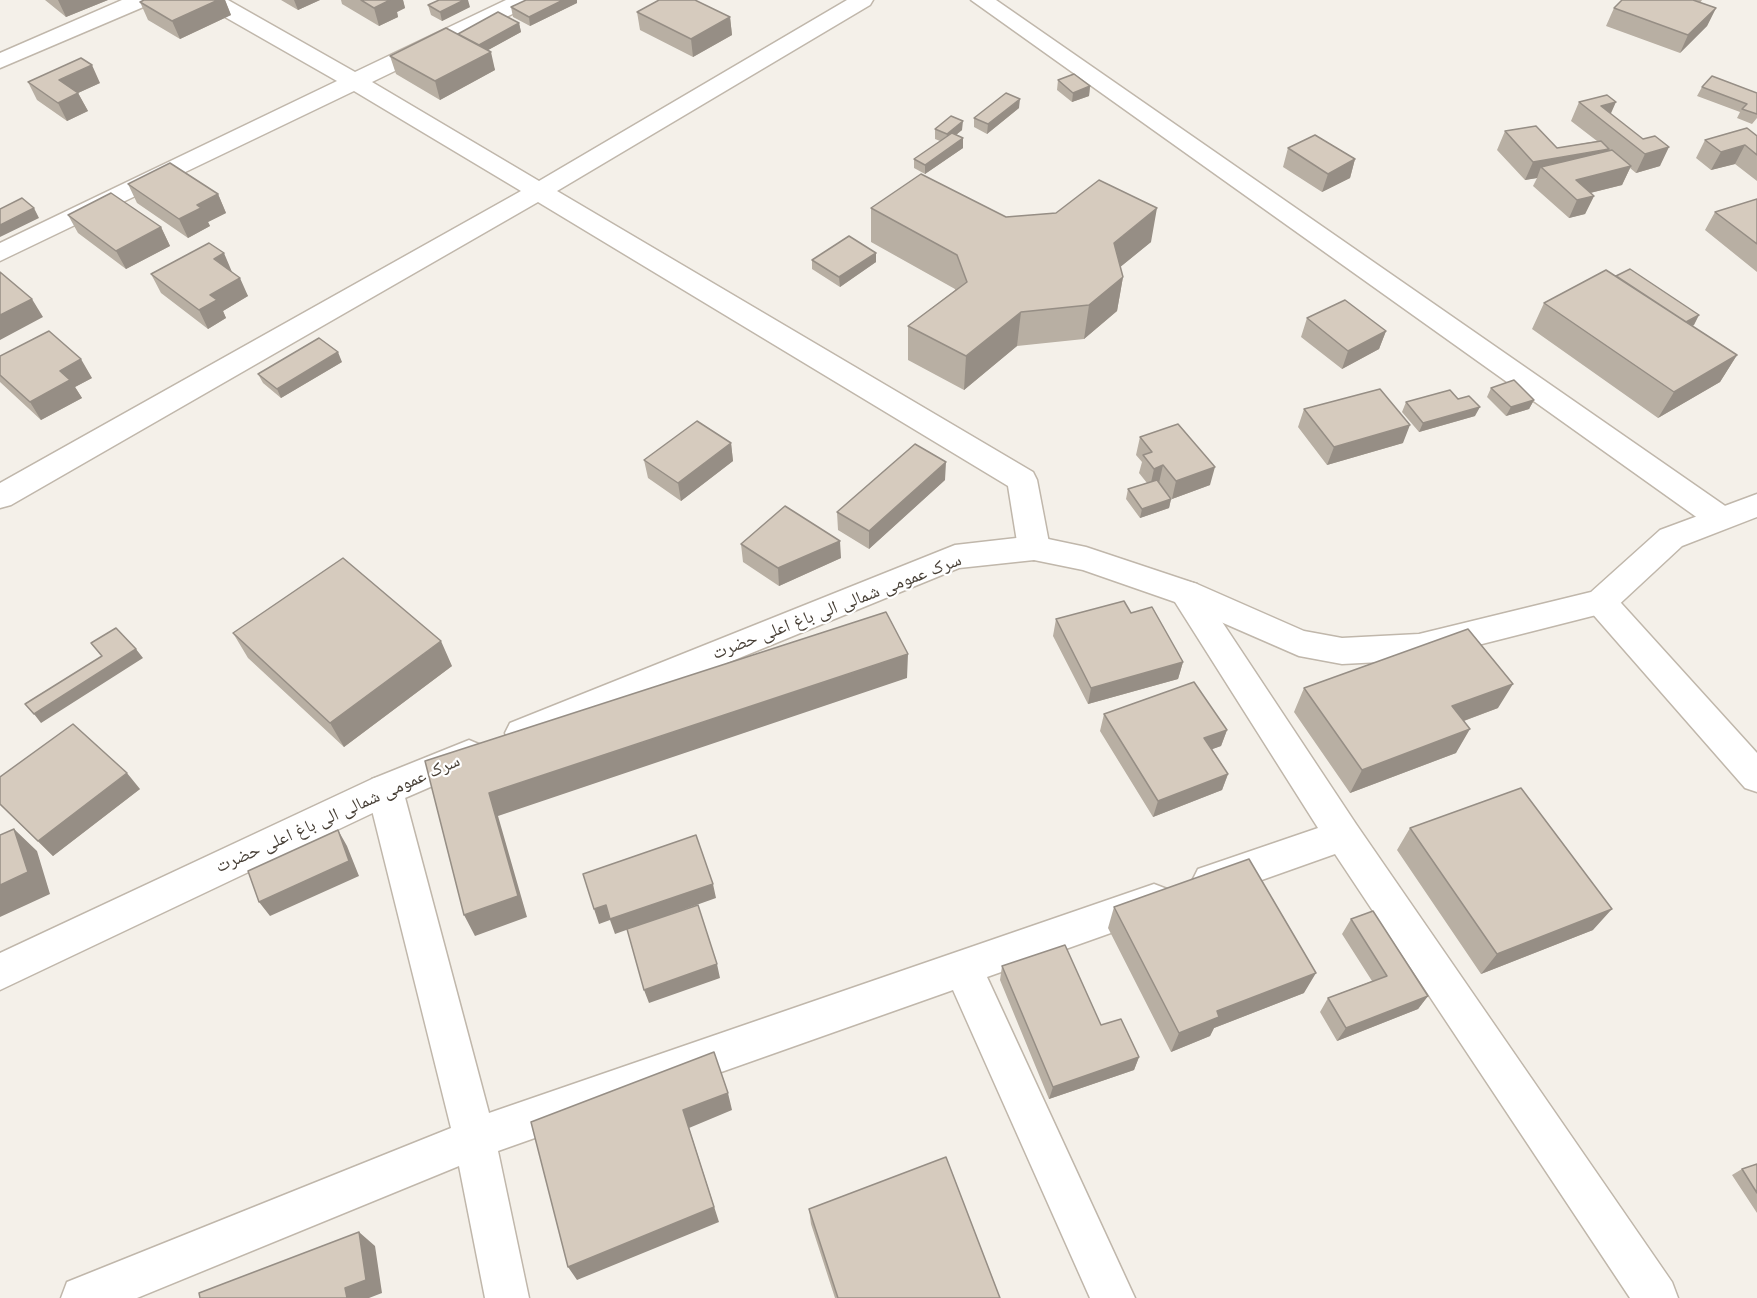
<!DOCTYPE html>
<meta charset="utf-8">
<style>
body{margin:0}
canvas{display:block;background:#f4f0e9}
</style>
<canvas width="1757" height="1298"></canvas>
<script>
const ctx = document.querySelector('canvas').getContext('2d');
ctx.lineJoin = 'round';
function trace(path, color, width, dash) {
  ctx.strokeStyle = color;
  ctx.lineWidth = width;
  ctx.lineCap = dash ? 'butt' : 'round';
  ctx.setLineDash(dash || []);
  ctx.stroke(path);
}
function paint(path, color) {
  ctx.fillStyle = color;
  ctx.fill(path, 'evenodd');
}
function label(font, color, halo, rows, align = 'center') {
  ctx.font = font + ' Helvetica,"Noto Naskh Arabic",sans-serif';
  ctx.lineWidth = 4.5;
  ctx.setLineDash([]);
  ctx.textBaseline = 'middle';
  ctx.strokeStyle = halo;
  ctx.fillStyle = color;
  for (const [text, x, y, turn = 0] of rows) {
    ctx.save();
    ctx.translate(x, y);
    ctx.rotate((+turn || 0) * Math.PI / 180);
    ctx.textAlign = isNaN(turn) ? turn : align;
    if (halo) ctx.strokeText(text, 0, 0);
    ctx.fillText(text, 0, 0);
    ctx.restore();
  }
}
const minor = new Path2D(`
 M122,0h29l-3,5 -148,63v-15z
 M201,0h27l127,72 151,-72h28l-3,5 -159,77 167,99 308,-181h26l-3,5 -313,186 476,281 4,8 13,68 -5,8 -11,4 -11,-4 -5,-8 -10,-62 -470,-284 -527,303 -11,3v-25l521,-292 -167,-100 -354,170v-18l337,-162 -133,-76z
 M971,0h25l735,510 4,8 -4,8 -11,3 -11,-3z
 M1186,581l11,3 159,240 316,458 6,16h-48l-295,-444 -124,44 -13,-5 -6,-12 6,-12 120,-41 -143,-226 -5,-9 5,-9z
 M1601,589l11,4 145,160v39l-12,-4 -155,-177 -5,-9 5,-9z
 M385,775l13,4 5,11 86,323 665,-229 13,5 6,12 -6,12 -180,64 148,321h-45l-137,-308 -455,161 31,147h-44l-26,-132 -322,132h-76l6,-16 384,-154 -84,-338 5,-11z`);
const tertiary = new Path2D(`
 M1757,494v23l-75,29 -70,65 -193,49 -77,4 -43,-8 -124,-54 -92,-32 -49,-10 -75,8 -437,179 -12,-4 -5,-10 5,-10 445,-178 79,-9 52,11 111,37 107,47 38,7 77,-4 172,-42 69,-62z
 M469,740l12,5 5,10 -5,10 -83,36 -398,189v-37l372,-174z`);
trace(minor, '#c0b7ab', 3);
trace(tertiary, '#c0b7ab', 3);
paint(minor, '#fff');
paint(tertiary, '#fff');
paint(new Path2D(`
 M45,0h63l-42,17z
 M144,0h81l6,15 -51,24 -32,-19 -8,-18z
 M281,0h39l-22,10z
 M341,0h62l2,8 -8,4 1,5 -19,9 -37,-22z
 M1622,0h80l-2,3 16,5 -9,18 -27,27 -74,-27 8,-18z
 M577,3l-47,23 -17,-9 -2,-10z
 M428,5l42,2 -28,14 -11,-6z
 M637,12l93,5 2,18 -39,22 -53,-27z
 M519,23l2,9 -33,18 7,20 -55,30 -44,-26 -6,-18z
 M1058,80l32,6 -1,10 -17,6 -15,-12z
 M28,82l72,1 -22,10 10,18 -21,10 -30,-21z
 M1702,87l55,6v25l-5,6 -15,-6 3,-6 -43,-16z
 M1579,102l32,12 49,52 -24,7 -6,-5 -8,17 -32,8 4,3 -9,18 -16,4 -36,-32 4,-8 -12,2 -28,-30 8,-19 52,17 40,-7 -26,-20z
 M1019,108l-32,26 -13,-7v-9z
 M935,129l27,1 -6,5 7,3v10l-38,26 -11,-6v-9l26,-18 -5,-2z
 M1757,136v45l-22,-17 -24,6 -15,-12 9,-18z
 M1288,148l67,11 -5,19 -28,14 -39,-25z
 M128,184l90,10 8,19 -18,9 2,4 -22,12 -51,-35z
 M1757,199v73l-52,-42 10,-18z
 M871,208l135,9 145,25 -31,25 3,10 -6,34 -33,28 -67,7 -53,44 -56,-30v-34l47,-36v-1l-84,-47z
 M68,215l93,12 9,19 -44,23 -48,-36z
 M876,253v9l-36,25 -28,-18v-9z
 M232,272l16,24 -25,15 3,7 -18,11 -47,-36 -10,-19z
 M1616,276l78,49 -2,1 45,29 -17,27 -62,36 -126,-89 12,-26z
 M1307,318l79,13 -7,18 -37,20 -41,-32z
 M0,356l92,22 -17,9 7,11 -41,22 -41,-38z
 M342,362l-61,36 -18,-15 -5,-9z
 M1491,388l43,12 -5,9 -23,7 -19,-19z
 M1458,399l17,17 -56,16 -17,-20 4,-10z
 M1304,409l99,34 -76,22 -29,-38z
 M1140,437l70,48 -38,14 -13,-16 12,16 -2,9 -29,10 -14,-19 2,-10 19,-6 -8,-10 3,-11 -6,-7z
 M731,443l2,18 -52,40 -33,-23 -4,-18z
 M945,480l-76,69 -31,-19 -1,-18z
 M741,544l100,14 -62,28 -36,-24z
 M1131,613l52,49 -5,17 -90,25 -35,-68 3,-17z
 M233,633l219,33 -108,81 -96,-89z
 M1304,688l194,20 -34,13 -8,32 -106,40 -56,-81z
 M1104,714l123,16 -6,16 -9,3 16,25 -6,16 -69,27 -53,-86z
 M0,777l140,12 -87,67 -53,-51z
 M1410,828l183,102 -112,44 -84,-124z
 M1114,907l190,86 -90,35 -4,8 -39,16 -63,-124z
 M1351,919l77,77 -10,13 -81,32 -17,-29 8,-14 44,-17 -30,-47z
 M1002,966l99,59 38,32 -5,13 -85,29 -49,-119z
 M1757,1164v49l-25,-38 10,-6z
 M809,1209l191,89h-165l-24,-74z`), '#b8afa3');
paint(new Path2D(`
 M58,0h50l-42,17z
 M218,0h7l6,15 -51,24 -8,-18z
 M294,0h26l-22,10z
 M389,0h14l2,8 -8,4 1,5 -19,9 -5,-18z
 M464,0h4l2,7 -28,14 -2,-9z
 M563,0h14v3l-47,23 -1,-9z
 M1716,8l-9,18 -27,27 8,-18z
 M730,17l2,18 -39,22 -2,-18z
 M519,23l2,9 -40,22 -2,-9z
 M491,52l4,18 -55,30 -5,-19z
 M92,65l8,18 -22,10 10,18 -21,10 -9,-18 1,-23z
 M1090,86l-1,10 -17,6 1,-9z
 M1020,99l-1,9 -32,26 1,-10z
 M1616,102l-8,18 -7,-14z
 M963,121l-1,9 -16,13 1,-9z
 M963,138v10l-38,26v-9z
 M1745,145l-10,19 -24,6 10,-18z
 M1669,147l-9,19 -24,7 9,-19z
 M1609,149l-9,18h-59l-4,11 -12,2 8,-18z
 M1355,159l-5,19 -28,14 6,-18z
 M1631,166l-9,19 -48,12 2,-17z
 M218,194l8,19 -18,9 2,4 -22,12 -9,-19 18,-14z
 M1594,196l-9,18 -16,4 8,-18z
 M34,208l5,10 -39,19v-12z
 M1157,208l-6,34 -43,35 6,-34z
 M161,227l9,19 -44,23 -10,-18z
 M224,253l8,19 -10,6 -8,-19z
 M876,253v9l-36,25 -1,-10z
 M1123,277l-6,34 -33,28 5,-34z
 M240,278l8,18 -25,15 3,7 -18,11 -9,-19 11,-15z
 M32,299l11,18 -43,23v-25z
 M1021,312l-4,34 -53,44 2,-34z
 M1699,315l-5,10 -15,7 6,-9z
 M1386,331l-7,18 -37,20 6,-18z
 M338,352l4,10 -61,36 -4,-9z
 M1737,355l-17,27 -62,36 16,-26z
 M81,359l11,19 -17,9 7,11 -41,22 -11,-18 30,-31z
 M1534,400l-5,9 -23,7 5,-9z
 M1480,407l-5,9 -56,16 4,-9z
 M1410,425l-7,18 -76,22 7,-18z
 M731,443l2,18 -52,40 -3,-18z
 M946,462l-1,18 -76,69v-18z
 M1163,465l-4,18 -9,4 4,-18z
 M1215,467l-5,18 -38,14 4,-18z
 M1171,499l-2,9 -29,10 2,-9z
 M840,541l1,17 -62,28 -1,-18z
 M441,641l11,25 -108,81 -14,-24z
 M136,649l7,9 -102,65 -7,-9z
 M908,654l-1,24 -409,138 29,101 -52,19 -11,-21 25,-122z
 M1183,662l-5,17 -90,25 3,-16z
 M1513,684l-15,24 -59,22 13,-24z
 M1470,729l-14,24 -106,40 12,-23z
 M1227,730l-6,16 -22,8 5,-16z
 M127,773l13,16 -87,67 -15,-15z
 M1228,774l-6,16 -69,27 5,-16z
 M14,829l23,22 13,43 -50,23v-32z
 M338,830l9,16 12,30 -89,40 -11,-14z
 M713,884l3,14 -101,36 -5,-14 -11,4 -5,-15 12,-4z
 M1612,909l-19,21 -112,44 16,-20z
 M717,964l3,14 -71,25 -5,-13z
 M1316,973l-12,20 -90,35 -4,8 -39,16 8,-19 38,-22z
 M1428,996l-10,13 -81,32 9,-13z
 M1139,1057l-5,13 -85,29 4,-12z
 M728,1093l4,17 -43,18 30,94 -142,58 -9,-13 115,-157z
 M359,1232l16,14 7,47 -13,5h-22l-2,-10z`), '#968e85');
const building = new Path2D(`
 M144,0h74l-46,21 -32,-19z
 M361,0h29l-16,8z
 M439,0h25l-24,12 -12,-7z
 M526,0h37l-34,17 -18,-10z
 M659,0h36l35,17 -39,22 -54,-27z
 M1622,0h71l23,8 -28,27 -74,-27z
 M498,12l21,11 -40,22 -21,-11z
 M446,28l45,24 -56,29 -45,-25z
 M81,58l11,7 -33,15 19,13 -20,10 -30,-21z
 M1074,74l16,12 -17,7 -15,-13z
 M1712,76l45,17v21l-15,-5 5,-5 -45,-17z
 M1006,93l14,6 -32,25 -14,-6z
 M1607,95l9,7 -15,4 42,33 12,-3 14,11 -24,7 -66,-52z
 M951,116l12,5 -16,13 -12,-5z
 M1536,126l21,22 44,-7 8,8 -76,13 -28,-31z
 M1747,128l10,8v19l-12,-10 -24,7 -16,-12z
 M952,133l11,5 -38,27 -11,-6z
 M1315,135l40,24 -27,15 -40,-26z
 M1612,150l19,16 -55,14 18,16 -17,4 -36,-33z
 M170,163l48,31 -21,11 4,3 -22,11 -51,-35z
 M921,174l85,43 50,-4 43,-33 58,28 -43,35 9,34 -34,28 -68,7 -55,44 -58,-30 59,-44 -10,-27 -86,-47z
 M111,193l50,34 -45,24 -48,-36z
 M22,198l12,10 -34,17v-16z
 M1757,199v45l-42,-32z
 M849,236l27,17 -37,24 -27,-17z
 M209,243l15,10 -10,6 26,19 -30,17 7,5 -18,10 -48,-36z
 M1630,269l69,46 -13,7 -70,-46z
 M1606,270l131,85 -63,37 -130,-89z
 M0,272l32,27 -32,16z
 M1345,300l41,31 -38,20 -41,-33z
 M49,331l32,28 -21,12 10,9 -40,22 -30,-27v-19z
 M319,338l19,14 -61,37 -19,-15z
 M1514,380l20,20 -23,7 -20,-19z
 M1380,389l30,36 -76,22 -30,-38z
 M1450,390l8,9 11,-3 11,11 -57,16 -17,-21z
 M697,421l34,22 -53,40 -34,-23z
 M1178,424l37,43 -39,14 -13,-16 -9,4 -11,-14 9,-3 -12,-15z
 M915,444l31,18 -77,69 -32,-19z
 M1157,480l14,19 -29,10 -14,-20z
 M785,506l55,35 -62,27 -37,-24z
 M343,558l98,83 -111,82 -97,-90z
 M1124,601l7,12 21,-6 31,55 -92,26 -35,-69z
 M886,612l22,42 -419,139 29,103 -54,19 -39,-154z
 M116,628l20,21 -102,65 -9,-10 77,-48 -11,-13z
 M1468,629l45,55 -61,22 18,23 -108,41 -58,-82z
 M1194,682l33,48 -23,8 24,36 -70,27 -54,-87z
 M73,724l54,49 -89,68 -38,-37v-27z
 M1521,788l91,121 -115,45 -87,-126z
 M14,829l14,43 -28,13v-50z
 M338,830l11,31 -90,41 -11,-31z
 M696,835l17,49 -103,35 -4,-14 -12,4 -11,-35z
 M1249,859l67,114 -99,38 2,6 -40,16 -65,-126z
 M698,905l19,59 -73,26 -17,-61z
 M1373,911l55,85 -82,32 -18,-30 59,-22 -36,-57z
 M1065,945l36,80 20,-6 18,38 -86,30 -51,-121z
 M714,1052l14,41 -45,17 31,97 -146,60 -37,-145z
 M946,1157l54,141h-162l-29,-89z
 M1757,1164v29l-15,-24z
 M359,1232l7,48 -21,8 2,10h-147l-1,-5z`);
paint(building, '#d6cbbe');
trace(building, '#968e85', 1.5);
label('18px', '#484037', '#fff', [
 ["سرک عمومی شمالی الی باغ اعلی حضرت",837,607,-21],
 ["سرک عمومی شمالی الی باغ اعلی حضرت",338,814,-24]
]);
</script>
